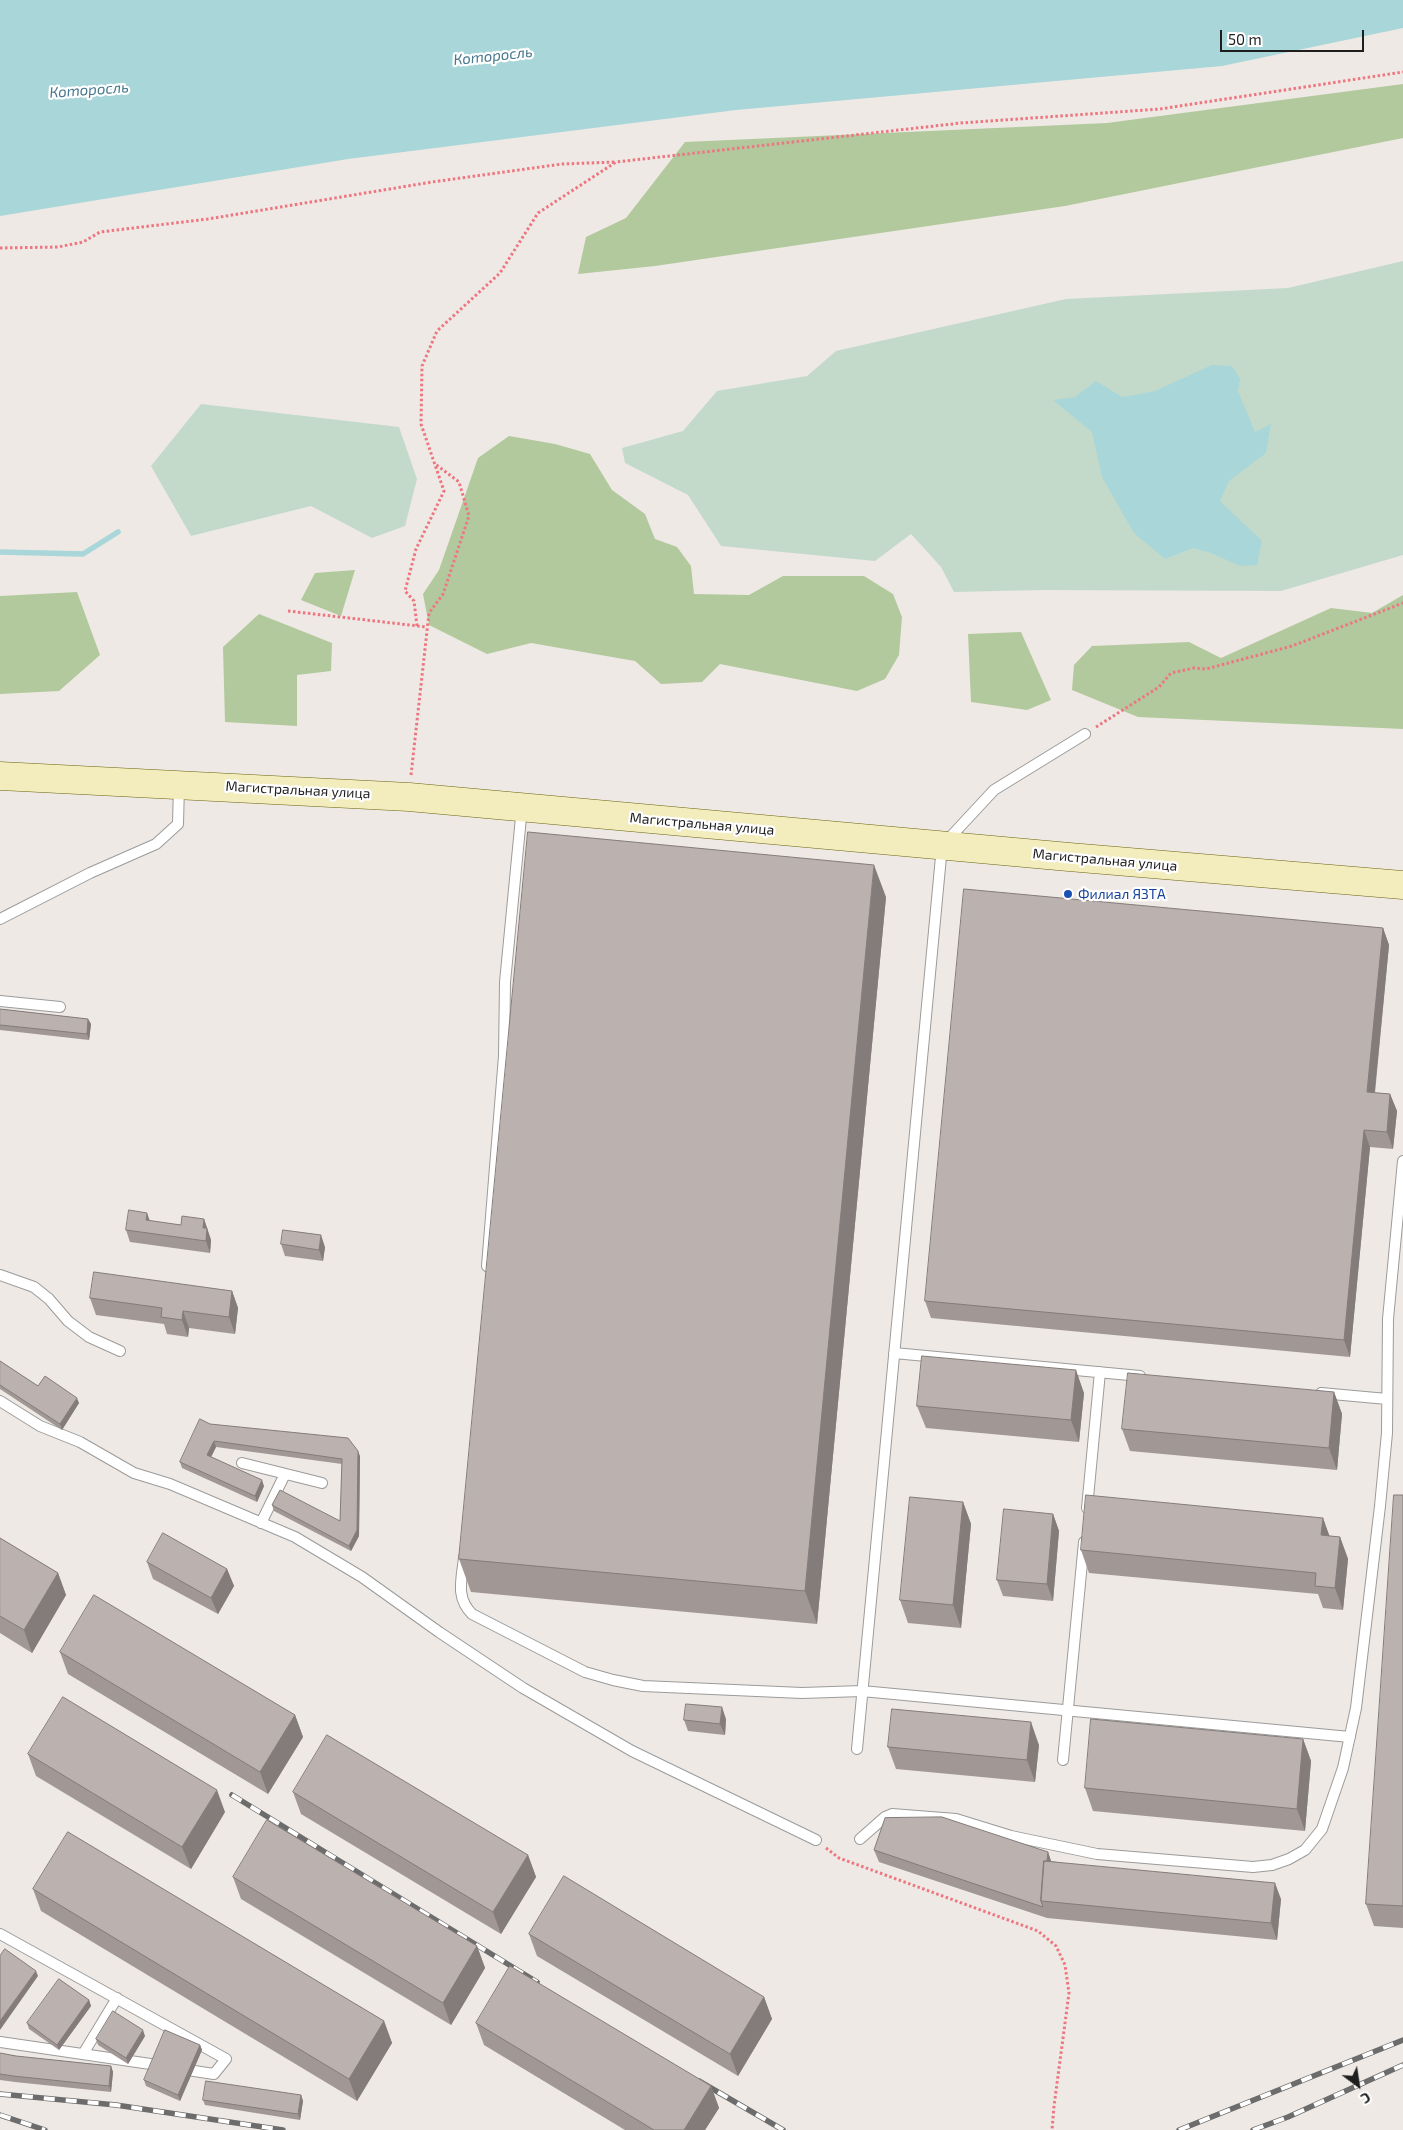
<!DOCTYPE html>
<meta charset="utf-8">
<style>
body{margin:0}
#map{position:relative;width:1403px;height:2130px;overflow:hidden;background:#eee9e4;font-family:"Exo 2",sans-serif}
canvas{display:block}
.north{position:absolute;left:1333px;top:2060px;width:50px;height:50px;-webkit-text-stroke:4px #fff;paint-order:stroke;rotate:149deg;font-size:14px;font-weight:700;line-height:20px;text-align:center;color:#1e1e1e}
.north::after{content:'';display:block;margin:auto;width:18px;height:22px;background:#1e1e1e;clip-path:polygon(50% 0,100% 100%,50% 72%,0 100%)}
.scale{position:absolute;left:1220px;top:30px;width:144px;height:22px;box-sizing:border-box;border:2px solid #1e1e1e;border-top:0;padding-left:6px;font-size:15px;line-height:18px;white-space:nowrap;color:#1e1e1e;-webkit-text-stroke:4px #fff;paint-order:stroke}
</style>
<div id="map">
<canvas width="1403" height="2130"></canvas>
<div class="north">С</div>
<div class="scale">50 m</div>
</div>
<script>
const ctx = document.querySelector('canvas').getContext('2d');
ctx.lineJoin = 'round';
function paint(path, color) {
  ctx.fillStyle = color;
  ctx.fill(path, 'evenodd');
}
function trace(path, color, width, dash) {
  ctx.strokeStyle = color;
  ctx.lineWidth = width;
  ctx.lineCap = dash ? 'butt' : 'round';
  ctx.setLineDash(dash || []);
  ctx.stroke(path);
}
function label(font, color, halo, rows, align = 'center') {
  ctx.font = font + ' "Exo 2",sans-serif';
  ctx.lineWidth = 4.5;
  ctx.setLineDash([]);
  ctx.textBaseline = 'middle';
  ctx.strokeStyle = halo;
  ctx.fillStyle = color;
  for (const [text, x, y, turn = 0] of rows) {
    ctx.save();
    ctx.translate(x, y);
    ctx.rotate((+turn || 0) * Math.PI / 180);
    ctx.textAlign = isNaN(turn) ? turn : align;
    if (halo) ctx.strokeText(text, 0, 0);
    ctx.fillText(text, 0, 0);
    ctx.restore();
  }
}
paint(new Path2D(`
 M1403,84v54l-338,68 -410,60 -77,8 8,-37 40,-19 59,-76 422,-19z
 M509,436l46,8 35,10 22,36 33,24 10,25 22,8 14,19 3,28 55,1 34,-19h81l29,18 9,23 -3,38 -14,24 -28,12 -137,-27 -18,18 -41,2 -26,-23 -104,-18 -44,11 -58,-29 -6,-31 16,-24 39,-112z
 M355,570l-14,46 -40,-16 14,-27z
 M77,592l23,63 -41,36 -59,3v-98z
 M1403,595v134l-265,-12 -66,-27 2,-25 18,-19 97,-4 32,16 110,-50 41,5z
 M259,614l73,29 -1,28 -34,4v51l-72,-4 -2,-75z
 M1021,632l30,68 -24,10 -56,-8 -3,-68z`), '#b2c99d');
paint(new Path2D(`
 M1403,261v294l-122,36 -239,-1 -88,2 -13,-25 -30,-33 -36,27 -154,-15 -33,-51 -63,-32 -3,-15 61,-17 34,-40 90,-15 29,-25 230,-52 222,-11z
 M201,404l198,23 18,52 -12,47 -33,12 -61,-32 -120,30 -40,-70z`), '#c3dacb');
paint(new Path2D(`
 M0,0h1403v28l-181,38 -486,44 -388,49 -348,57z
 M1212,365l20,1 8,13 -2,12 17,41 16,-8 -5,29 -37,28 -9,20 42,40 -5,24 -17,1 -29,-13 -18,-5 -28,11 -31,-26 -32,-56 -10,-45 -39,-32 22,-3 21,-16 26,16 33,-6z`), '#a9d6d8');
trace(new Path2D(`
 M0,552l83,2 35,-22`), '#a9d6d8', 5.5);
const service = new Path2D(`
 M0,919l90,-46 66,-29 22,-20 1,-39
 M0,1001l60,6
 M487,1266l17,-210 1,-74 17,-175
 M0,1275l34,12 15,12 19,22 21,16 31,14
 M894,1353l246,23
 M1321,1393l66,6
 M0,1401l40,25 40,16 54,31 36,11 125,53 67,40 77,55 84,56 109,63 184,89
 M242,1463l80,20
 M1087,1508l13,-136
 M261,1523l24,-49
 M464,1557c-2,22 -9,40 8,57l113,58 28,8 30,6 159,7 60,-2 488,46
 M857,1749l85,-903 52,-56 91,-56
 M1063,1760l21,-218
 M860,1839l25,-22 7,-3 64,5 55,17 86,18 156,13 19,-2 17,-6 16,-9 17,-21 21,-61 13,-60 24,-202 7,-73 1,-114 15,-158
 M0,1934l226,125 -12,15 -33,-5
 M0,2042l164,24
 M83,2054l34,-56`);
const secondary = new Path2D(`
 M0,776l409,21 660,60 334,28`);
trace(service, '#9b9b9b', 12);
trace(secondary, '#6b640f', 29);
trace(new Path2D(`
 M0,248l58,-1 25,-5 17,-10 108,-13 224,-37 130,-18 54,-2
 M288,611l139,16
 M417,626l-3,-25 -9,-10 11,-42 28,-58 -23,-67 1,-58 15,-35 63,-58 38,-60 78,-51 345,-39 199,-14 243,-37
 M1096,727l63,-40 12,-14 23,-5 12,1 86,-23 111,-43
 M411,775l18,-162 14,-19 26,-78 -10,-34 -24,-18
 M826,1848l13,10 199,73 18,15 9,19 4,28 -15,113 -2,24`), '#ed7680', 3, [2.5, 2.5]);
trace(service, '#fff', 10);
trace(secondary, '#f3ecbd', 28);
const rail = new Path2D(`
 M232,1795l305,187
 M699,2081l84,49
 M0,2094l116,11 167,25
 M0,2115l45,15
 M1179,2130l224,-90
 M1253,2130l35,-13 115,-52`);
trace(rail, '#6c6c6c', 5.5);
trace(rail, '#fff', 4, [11]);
paint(new Path2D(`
 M886,897l-69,727 -346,-32 -12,-33z
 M1383,928l6,17 -14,148 15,1 7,17 -4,38 -23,-2 -20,210 -419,-39 -6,-17z
 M0,1009l88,10 3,5 -2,16 -89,-10z
 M204,1219l7,21 -1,13 -80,-11 -4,-12 24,-9 31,4z
 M281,1244l44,3 -2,14 -38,-5z
 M232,1291l6,17 -3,26 -46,-6 -1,9 -21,-3 -3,-10 -68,-9 -6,-17z
 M0,1361l38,25 41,17 -17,27 -62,-41z
 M1334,1392l8,22 -5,56 -207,-19 -8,-22z
 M1084,1393l-5,49 -153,-14 -9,-22z
 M210,1424l150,32 -1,80 -8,15 -77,-40 -2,-6 68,16 2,-57 -126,-17 -5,10 53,29 -7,16 -75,-34 -2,-6z
 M1403,1495v433l-29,-2 -8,-22z
 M963,1502l8,22 -10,104 -53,-5 -8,-23z
 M1053,1514l6,17 -6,70 -50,-5 -6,-16z
 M1323,1518l6,18 11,1 8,22 -5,51 -20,-2 -5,-14 -229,-21 -8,-23z
 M0,1538l58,35 8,22 -34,58 -32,-20z
 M147,1562l80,7 7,17 -16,28 -65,-35z
 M60,1652l235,63 8,22 -35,57 -200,-120z
 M726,1719l-1,16 -37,-4 -4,-11z
 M1303,1739l8,22 -6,70 -212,-20 -8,-23z
 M1039,1745l-4,37 -139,-13 -8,-22z
 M28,1754l197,58 -34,57 -155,-93z
 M293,1792l235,63 8,22 -35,57 -200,-120z
 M874,1850l174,2 3,9 230,38 -4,41 -230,-22 -168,-56z
 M233,1877l244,69 8,22 -34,57 -210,-126z
 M33,1889l351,132 8,22 -35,58 -316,-190z
 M529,1934l235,63 8,22 -34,57 -201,-120z
 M89,2000l2,6 -32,44 -30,-21 -2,-6z
 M476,2023l235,63 8,22 -14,22h-80l-141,-85z
 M145,2036l-17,28 -30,-19 -2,-6z
 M200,2045l2,5 -22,51 -34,-15 -2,-6z
 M0,2053l16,3 95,10 2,6 -2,20 -96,-10 -15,-2z
 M301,2095l2,6 -3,19 -95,-15 -2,-5z`), '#a19896');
paint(new Path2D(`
 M874,865l12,32 -69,727 -12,-33z
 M1383,928l6,17 -16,164 -6,-17z
 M88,1019l3,5 -2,16 -2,-6z
 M1390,1094l7,17 -4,38 -6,-17z
 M1364,1130l6,17 -20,210 -6,-17z
 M147,1213l4,11 -5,-4z
 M204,1219l7,21 -1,13 -4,-12 -3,-13z
 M321,1235l4,12 -2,14 -4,-11z
 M232,1291l6,17 -3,26 -6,-17z
 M183,1311l6,17 -1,9 -6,-17z
 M1076,1370l8,23 -5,49 -8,-22z
 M1334,1392l8,22 -5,56 -8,-22z
 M77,1398l2,5 -17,27 -2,-6z
 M214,1441l2,6 -7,14 -2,-6z
 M358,1451l2,5 -1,80 -8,15 -2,-5z
 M262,1480l2,6 -7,16 -2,-6z
 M963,1502l8,22 -10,104 -8,-23z
 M1053,1514l6,17 -6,70 -6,-17z
 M1323,1518l8,22 -10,-5z
 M1340,1537l8,22 -5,51 -8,-22z
 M227,1569l7,17 -16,28 -7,-16z
 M58,1573l8,22 -34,58 -8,-23z
 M722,1707l4,12 -1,16 -5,-11z
 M295,1715l8,22 -35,57 -8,-22z
 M1031,1722l8,23 -4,37 -8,-22z
 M1303,1739l8,22 -6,70 -8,-22z
 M217,1790l8,22 -34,57 -9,-22z
 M1048,1852l4,12 -9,38z
 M528,1855l8,22 -35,57 -8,-22z
 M1275,1883l6,16 -4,41 -6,-17z
 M477,1946l8,22 -34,57 -8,-22z
 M36,1971l2,5 -38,54v-9z
 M764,1997l8,22 -34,57 -8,-22z
 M89,2000l2,6 -32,44 -2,-5z
 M384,2021l8,22 -35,58 -8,-22z
 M143,2030l2,6 -17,28 -2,-6z
 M200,2045l2,5 -22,51 -2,-6z
 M111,2066l2,6 -2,20 -2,-6z
 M711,2086l8,22 -14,22h-21z
 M301,2095l2,6 -3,19 -2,-6z`), '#837c7a');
const building = new Path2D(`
 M528,832l346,33 -69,726 -346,-32z
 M964,889l419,39 -16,164 23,2 -3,38 -23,-2 -20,210 -419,-39z
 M0,1009l88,10 -1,15 -87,-9z
 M129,1210l18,3 -1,7 35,5 1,-9 22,3 -1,9h4l-1,13 -80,-11z
 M283,1230l38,5 -2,15 -38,-6z
 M94,1272l138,19 -3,26 -46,-6 -1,9 -21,-3 1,-9 -72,-10z
 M922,1356l154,14 -5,50 -154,-14z
 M0,1361l38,25 7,-10 32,22 -17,26 -60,-39z
 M1128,1373l206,19 -5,56 -207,-19z
 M200,1419l10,5 138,14 10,13 -1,79 -8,16 -77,-41 8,-15 60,31 2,-62 -128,-18 -7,14 55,25 -7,16 -75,-34z
 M1086,1495l237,23 -2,17 19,2 -5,51 -20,-2 1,-13 -235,-23z
 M1394,1495h9v411l-37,-2z
 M910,1497l53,5 -10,103 -53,-5z
 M1004,1509l49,5 -6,70 -50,-4z
 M163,1533l64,36 -16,29 -64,-36z
 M0,1538l58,35 -34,57 -24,-14z
 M94,1595l201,120 -35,57 -200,-120z
 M63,1697l154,93 -35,57 -154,-93z
 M686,1704l36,3 -2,17 -36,-4z
 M892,1709l139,13 -4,38 -139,-13z
 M1091,1719l212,20 -6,70 -212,-21z
 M327,1735l201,120 -35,57 -200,-120z
 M942,1817l106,35 -1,9h-3l-3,40 2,6 -169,-57 11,-32z
 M267,1820l210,126 -34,57 -210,-126z
 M68,1832l316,189 -35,58 -316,-190z
 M1044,1861l231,22 -4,40 -230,-22z
 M564,1876l200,121 -34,57 -201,-120z
 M5,1949l31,22 -36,50v-65z
 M510,1966l201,120 -27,44h-30l-178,-107z
 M59,1979l30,21 -32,45 -30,-22z
 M113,2011l30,19 -17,28 -30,-19z
 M165,2030l35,15 -22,50 -34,-15z
 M0,2053l16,3 95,10 -2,20 -96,-10 -13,-2z
 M206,2081l95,14 -3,19 -95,-14z`);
paint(building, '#bbb1ae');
trace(building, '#837c7a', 1);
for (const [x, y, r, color] of [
 [1068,894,5,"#1a4fb4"]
]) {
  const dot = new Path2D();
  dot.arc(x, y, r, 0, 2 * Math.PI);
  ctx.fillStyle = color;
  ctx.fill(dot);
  trace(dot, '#fff', 2);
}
label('14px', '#1e1e1e', '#fff', [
 ["Магистральная улица",298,790,3],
 ["Магистральная улица",702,824,5],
 ["Магистральная улица",1105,860,5]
]);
label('14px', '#164399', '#fff', [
 ["Филиал ЯЗТА",1078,894]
], 'left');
label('italic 15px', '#49798e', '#fff', [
 ["Которосль",493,56,-6],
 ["Которосль",89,90,-4]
]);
</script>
